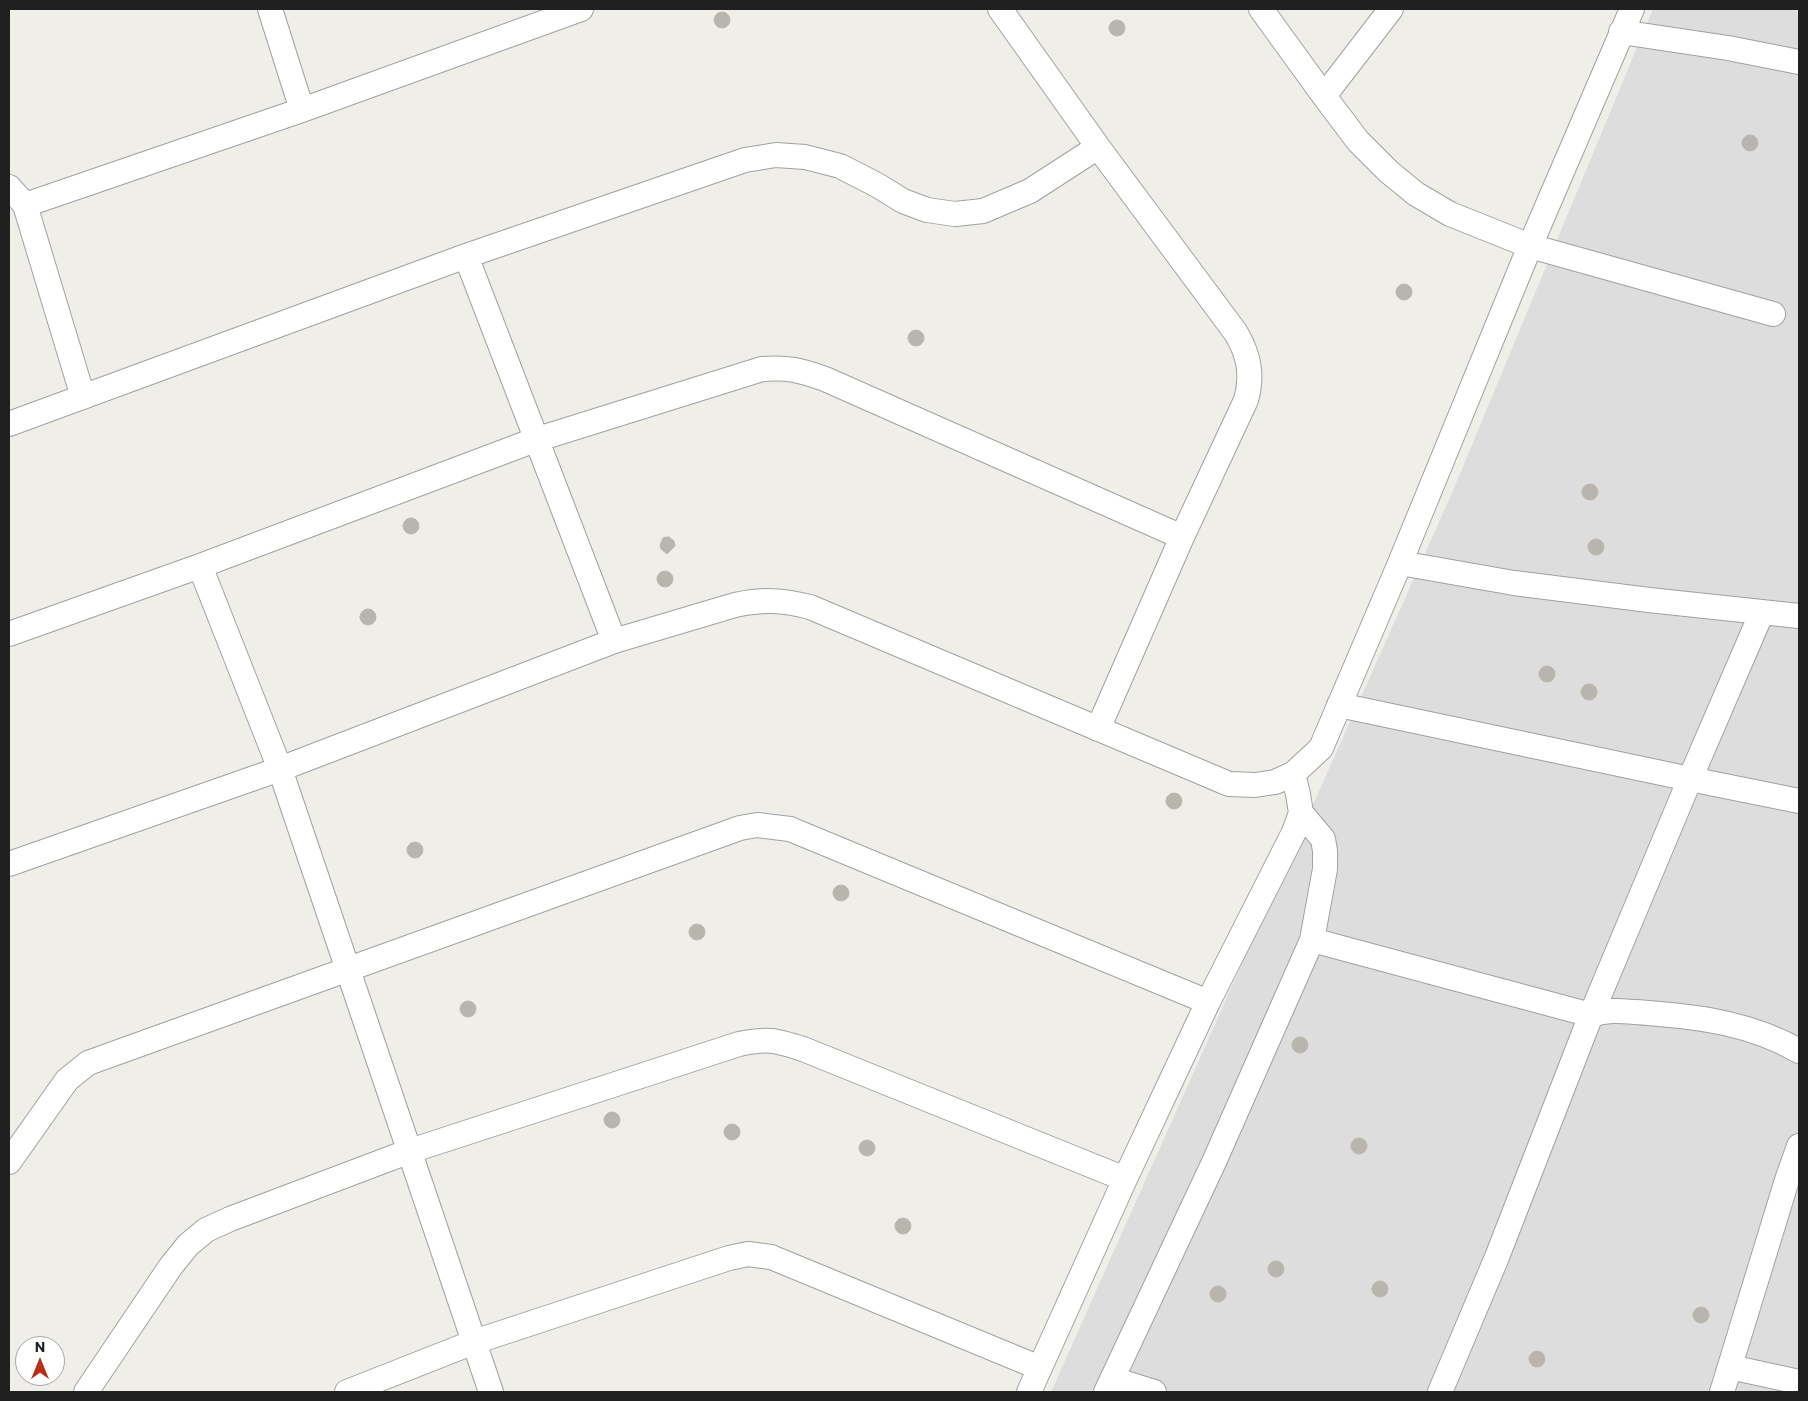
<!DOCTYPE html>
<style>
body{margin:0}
#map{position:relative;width:1808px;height:1401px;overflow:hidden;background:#efeee8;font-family:Commissioner,sans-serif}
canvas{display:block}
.frame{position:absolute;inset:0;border:10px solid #202020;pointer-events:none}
.north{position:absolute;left:15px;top:1336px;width:50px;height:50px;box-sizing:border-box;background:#fff;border:1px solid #a6a6a6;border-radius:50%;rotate:0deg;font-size:14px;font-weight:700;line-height:20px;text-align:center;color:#202020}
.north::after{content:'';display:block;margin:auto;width:18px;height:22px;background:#b72f19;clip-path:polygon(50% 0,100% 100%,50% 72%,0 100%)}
</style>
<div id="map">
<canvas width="1808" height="1401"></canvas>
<div class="frame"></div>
<div class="north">N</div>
</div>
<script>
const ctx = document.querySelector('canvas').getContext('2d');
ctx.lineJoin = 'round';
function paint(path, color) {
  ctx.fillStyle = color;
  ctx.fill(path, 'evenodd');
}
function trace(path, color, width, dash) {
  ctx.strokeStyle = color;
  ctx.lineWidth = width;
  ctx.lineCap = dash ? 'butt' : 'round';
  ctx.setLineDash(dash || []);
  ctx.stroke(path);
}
paint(new Path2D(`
 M1653,9h146v1383h-748l401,-899z`), '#dedddd');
const building = new Path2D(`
 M714 20a8 8 0 1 1 16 0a8 8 0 1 1-16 0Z
 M1109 28a8 8 0 1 1 16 0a8 8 0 1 1-16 0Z
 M1742 143a8 8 0 1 1 16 0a8 8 0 1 1-16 0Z
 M1396 292a8 8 0 1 1 16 0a8 8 0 1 1-16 0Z
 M908 338a8 8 0 1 1 16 0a8 8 0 1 1-16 0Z
 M1582 492a8 8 0 1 1 16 0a8 8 0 1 1-16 0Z
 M403 526a8 8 0 1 1 16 0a8 8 0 1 1-16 0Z
 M669,537l5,4 1,5 -8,8 -6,-5 -1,-4 3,-7z
 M1588 547a8 8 0 1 1 16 0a8 8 0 1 1-16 0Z
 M657 579a8 8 0 1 1 16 0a8 8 0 1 1-16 0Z
 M360 617a8 8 0 1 1 16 0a8 8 0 1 1-16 0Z
 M1539 674a8 8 0 1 1 16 0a8 8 0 1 1-16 0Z
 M1581 692a8 8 0 1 1 16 0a8 8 0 1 1-16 0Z
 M1166 801a8 8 0 1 1 16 0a8 8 0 1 1-16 0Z
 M407 850a8 8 0 1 1 16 0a8 8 0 1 1-16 0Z
 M833 893a8 8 0 1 1 16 0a8 8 0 1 1-16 0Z
 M689 932a8 8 0 1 1 16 0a8 8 0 1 1-16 0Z
 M460 1009a8 8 0 1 1 16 0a8 8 0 1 1-16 0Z
 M1292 1045a8 8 0 1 1 16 0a8 8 0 1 1-16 0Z
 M604 1120a8 8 0 1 1 16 0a8 8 0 1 1-16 0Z
 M724 1132a8 8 0 1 1 16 0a8 8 0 1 1-16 0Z
 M1351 1146a8 8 0 1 1 16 0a8 8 0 1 1-16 0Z
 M859 1148a8 8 0 1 1 16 0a8 8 0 1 1-16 0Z
 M895 1226a8 8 0 1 1 16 0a8 8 0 1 1-16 0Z
 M1268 1269a8 8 0 1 1 16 0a8 8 0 1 1-16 0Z
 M1372 1289a8 8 0 1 1 16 0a8 8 0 1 1-16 0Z
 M1210 1294a8 8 0 1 1 16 0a8 8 0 1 1-16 0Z
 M1693 1315a8 8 0 1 1 16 0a8 8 0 1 1-16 0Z
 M1529 1359a8 8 0 1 1 16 0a8 8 0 1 1-16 0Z`);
paint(building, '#b8b4ae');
trace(building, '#bfb7ac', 1);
const minor = new Path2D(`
 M270,9l32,101
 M1000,9l98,138 138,186c13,22 17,42 10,67l-64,137 -84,192
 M1261,9l63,87 34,45 31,31 27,22 34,20 80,32 243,68
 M1621,32l107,16 71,14
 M1324,96l67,-87
 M9,187l16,18 58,192
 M25,205l277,-95 279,-101
 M466,256l148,385
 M9,424l457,-168 279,-96 31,-5 29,2 35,9 37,19 26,16 24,9 28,4 28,-3 47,-20 68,-44
 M1400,563l114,20 135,17 150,16
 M200,566l80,203 211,623
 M9,634l191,-68 335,-126 227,-71c26,-2 38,1 63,10l357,158
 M1339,705l351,74 109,22
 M9,864l271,-95 334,-128 121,-36c28,-6 47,-5 75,2l419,177 26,1 20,-3 18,-8 28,-26 79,-185 130,-317 102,-237
 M1312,940l279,75c19,-7 37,-3 57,-2 53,4 104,11 151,38
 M9,1162l58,-82 21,-17 652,-235 17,-3 33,4 418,173
 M1730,1367l69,15
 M1112,1379l42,13
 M86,1392l85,-126 17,-21 18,-15 24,-11 180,-68 329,-107c29,-6 36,-4 64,5l322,130
 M347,1392l127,-50 255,-84 19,-4 23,3 269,111
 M1029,1392l96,-213 83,-177 86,-170 7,-19 -3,-19 -5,-20
 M1106,1392l108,-230 98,-222 13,-71v-18l-2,-12 -22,-26
 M1440,1392l57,-135 94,-242 99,-236 72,-167
 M1722,1392l65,-212 12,-34`);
trace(minor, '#a1a1a1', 26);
trace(minor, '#fff', 24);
</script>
